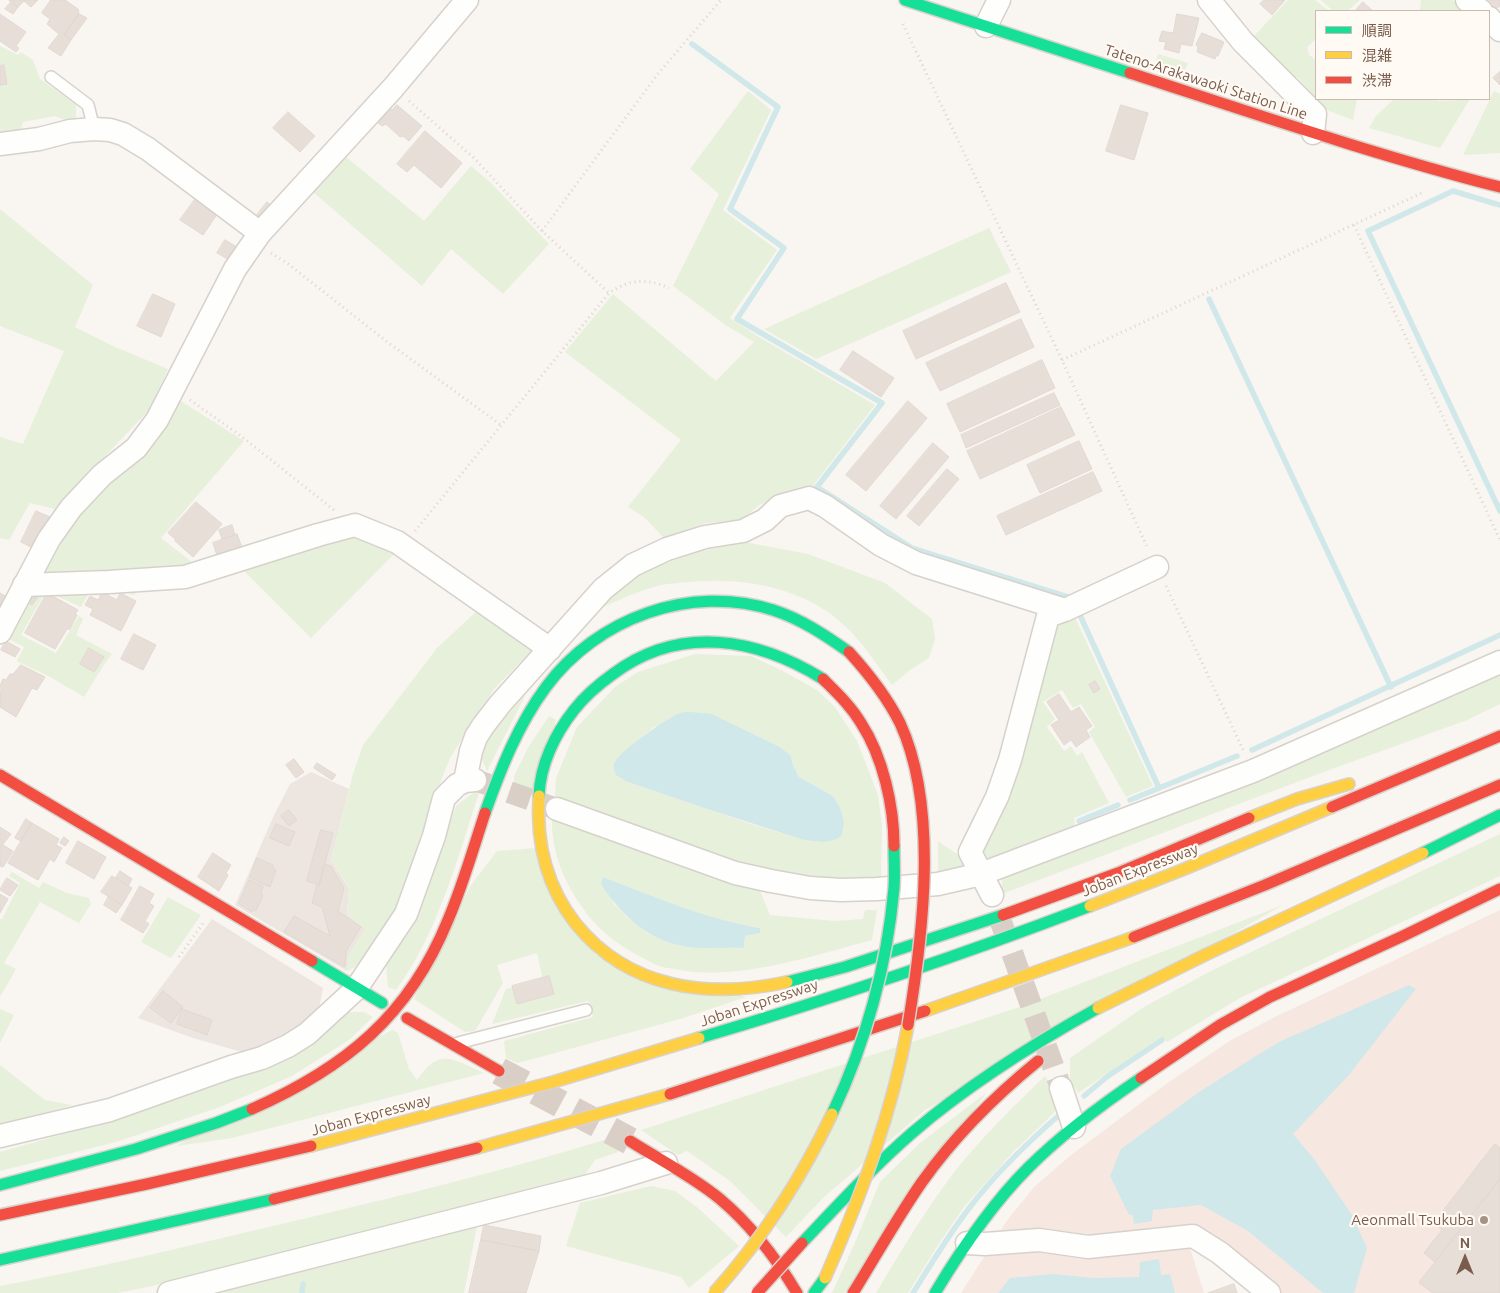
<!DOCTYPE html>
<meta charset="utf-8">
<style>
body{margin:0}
#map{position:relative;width:1500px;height:1293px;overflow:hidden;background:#f9f5f0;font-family:Ubuntu,"Noto Sans JP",sans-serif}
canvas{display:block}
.legend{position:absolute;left:1315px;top:10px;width:175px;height:90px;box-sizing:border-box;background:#fffaf3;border:1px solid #cabbb1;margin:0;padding:6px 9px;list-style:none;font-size:15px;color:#7a5c4d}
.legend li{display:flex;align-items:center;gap:10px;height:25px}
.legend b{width:25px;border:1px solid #cabbb1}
.north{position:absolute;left:1440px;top:1233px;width:50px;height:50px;-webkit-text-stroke:4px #fffaf3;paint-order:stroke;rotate:0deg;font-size:14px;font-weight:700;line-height:20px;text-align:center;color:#7a5c4d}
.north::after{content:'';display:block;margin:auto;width:18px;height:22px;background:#7a5c4d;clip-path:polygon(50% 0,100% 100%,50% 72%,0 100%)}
</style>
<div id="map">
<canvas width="1500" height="1293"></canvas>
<ul class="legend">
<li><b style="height:6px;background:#16e098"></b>順調</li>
<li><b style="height:6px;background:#ffcf43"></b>混雑</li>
<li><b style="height:6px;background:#f24e42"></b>渋滞</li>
</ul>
<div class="north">N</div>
</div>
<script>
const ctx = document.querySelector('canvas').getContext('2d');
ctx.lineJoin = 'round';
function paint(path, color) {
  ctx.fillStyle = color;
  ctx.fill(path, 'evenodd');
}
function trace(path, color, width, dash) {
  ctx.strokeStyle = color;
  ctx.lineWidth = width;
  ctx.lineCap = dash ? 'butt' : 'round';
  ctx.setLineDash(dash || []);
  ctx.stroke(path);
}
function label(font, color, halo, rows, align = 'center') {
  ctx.font = font + ' Ubuntu,sans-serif';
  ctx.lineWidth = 4.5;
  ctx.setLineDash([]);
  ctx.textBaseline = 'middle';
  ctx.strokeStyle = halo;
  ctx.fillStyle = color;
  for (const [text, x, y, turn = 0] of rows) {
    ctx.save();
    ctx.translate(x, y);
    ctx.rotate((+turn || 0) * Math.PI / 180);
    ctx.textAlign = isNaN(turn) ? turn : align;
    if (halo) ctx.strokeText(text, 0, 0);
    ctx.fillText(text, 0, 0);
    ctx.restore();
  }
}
paint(new Path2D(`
 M1500,910v383h-241l-43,-32 -26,-13 14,45h-243l47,-74 27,-33 36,-31 98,-73 62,-42 44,-23z`), '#f6e8e1');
paint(new Path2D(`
 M311,772l38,17 -18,71 18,28 -2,27 19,14 -17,25 -2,17 -112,-66 39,-90 16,-31z
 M212,919l111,69 -4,20 -26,22 -40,20 -11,2 -49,-14 -55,-20z`), '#ede5e0');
paint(new Path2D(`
 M1288,0h27l14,11h-13v28l-9,8 2,8 7,5v38l-19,-21 -5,1 -39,-41z
 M1321,0h39l-13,11h-14z
 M1421,0h31l14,11h-46z
 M0,46l18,9 3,-3 12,8 7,19 36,25v15l-7,3 -14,-6 -32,6 -3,9 -20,2v-48l7,-1 -3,-19 -4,1z
 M1158,54l30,9 -4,9 -28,-9z
 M748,91l23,19 -48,100 54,40 -47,68 29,19 116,68 -66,86 -22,4 -28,10 -18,16 -35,2 -42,15 -20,-21 -16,-10 53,-67 -116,-88 48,-58 103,87 38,-39 -27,-16 -54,-40 46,-92 -29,-25z
 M1494,91l6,3v59l-37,2z
 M1317,99h40l-4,21 -26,-10z
 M1394,99h40l5,2 31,-2 -30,49 -71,-20 7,-12z
 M345,156l79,65 47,-55 20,17 58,61 -46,50 -52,-45 -29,37 -110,-95z
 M0,209l93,76 -18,42 40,20 53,22 -19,41 -94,99 -25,-6 -21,37 -9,-2v-101l23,7 41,-93 -64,-25z
 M989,228l22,44 -195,87 -52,-30z
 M176,398l68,43 -83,97 32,25 -20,5 -132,10 -1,-5 24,-41z
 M355,532l43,18 -87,88 -70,-70z
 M739,541l69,13 77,29 47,36 3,20 -6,19 -19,12 -18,15c-15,-20 -29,-42 -47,-59 -41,-39 -102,-49 -156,-44 -9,1 -18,1 -27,3 -22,5 -43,15 -64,24 7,-6 13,-14 19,-20 30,-25 84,-37 122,-48z
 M33,589l105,2 -4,4 -15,-5 -3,5 -17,-5 -2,6 -8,-3 -8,14 -35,-16 -25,44 35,18 23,-37 4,3 -7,16 36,19 -7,9 -21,34 -32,-19 -35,-17 7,-14 -19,-10z
 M478,610l57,37 -41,42 -44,69 -20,50 -34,104 -33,45 -9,11 -7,3 2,-17 17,-25 -19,-14 2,-28 -18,-27 22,-86 10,-29 74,-97z
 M1073,613l80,173 -27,11 -37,-65 6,-5 -14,-23 -8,4 -11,-18 -19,12 12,17 -8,8 17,24 7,-5 6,10 5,-4 27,51 -35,15 1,8 -91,34 -2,-10 13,-21 18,-55 41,-153z
 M695,654l56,2 30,14 36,20 18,17 22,34 21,54 4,30 -1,53 -33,2 -74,-8 -54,-14 -165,-62 1,-18 21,-51 38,-40 23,-15zM712,714l68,33 11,9 2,9 6,12 34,19 -29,44 -62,-19 -114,-39 -13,-21 39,-34z
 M1500,670v34l-33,16 -157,57 -308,117v-13l4,-7z
 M526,694l-39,77 -7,-16 6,-16z
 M549,716l7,4 -30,89 -11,-3 -1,-30 15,-30z
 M481,787c-23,69 -42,144 -85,203l-8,-3 -2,-24 30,-41 40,-116z
 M552,818l67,25 141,48 10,24 65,6 28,-2 2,-9h12l-5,30c-59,16 -137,42 -198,29 -6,-1 -13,-2 -18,-4 -8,-4 -16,-9 -24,-13 -21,-12 -37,-26 -50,-45 -19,-27 -31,-57 -30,-89zM603,877c52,20 102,42 157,51v5l-15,3 -1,12 -66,-3 -30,-12 -20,-15 -14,-14z
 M1500,834v42l-260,122 -73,44 -5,-5 -84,56 -8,-13v-22l74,-51 69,-37z
 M938,841l26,18 2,7 -28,6z
 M536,848l60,107 150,42 -66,22 -162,44 -12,-5 -2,-17 89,-24 -5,-16 -96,23 14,-35 37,-9 -6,-27 -40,12 6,18 -28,48 -10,1 -51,-33 57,-114 26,-34z
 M12,872l27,16 4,-6 24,11 22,5 2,6 -12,19 -39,-21 -36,61 12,6 -16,28v-78h2l18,-36 -11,-7z
 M168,897l33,18 -30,43 -30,-16z
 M1283,905l-358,205 -102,88 -37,39 -56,-56 -43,-30 -9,4 -37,-25 379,-123z
 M0,1009l14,6 -14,28z
 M343,1012h21l9,5 -24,23 -57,36 -72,31 -104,35 -116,29v-19l114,-32z
 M392,1030l6,3 11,36 8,11c23,-34 37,-20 67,-7l-252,65 -56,8z
 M0,1065l45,35 27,5 -72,21z
 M1045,1076l15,26 -7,12 -40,38 -49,55 -26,38 -30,48h-32c25,-42 50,-84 79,-122 27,-34 59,-65 90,-95z
 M986,1093l-141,200h-13l22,-48 26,-63 40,-39z
 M604,1140l10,5 4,7 -23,8 -13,19 -353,91 -111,23h-118v-7c103,-19 205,-44 307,-68 100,-24 200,-48 297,-78z
 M651,1186l24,5 23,17 41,38 -50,42 -8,-11 -115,-31 14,-43z
 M477,1226l-13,67h-284l52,-11 57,-7z`), '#e7f0db');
paint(new Path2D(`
 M690,712l22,2 68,33 11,9 2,9 6,12 34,19 7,12 4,14 -2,13 -5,4 -12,3 -21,-2 -100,-32 -76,-26 -12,-7c-1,-4 -3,-7 -2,-11 3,-11 53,-46 64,-50 4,-2 8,-2 12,-2z
 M603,877c52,20 103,42 157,51v5l-15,3 -1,12c-21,-1 -45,2 -66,-3 -34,-8 -59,-33 -77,-61z
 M1409,985l7,4 -68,87 -55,58 21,25 38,56 15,33 -13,45h-31l-75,-62 -47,-26 -48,5 -1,11 -18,3 -1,-9h-4l-19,-39 11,-27 78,-57 60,-38 22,-13z
 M1159,1259l2,16 9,-1 5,19h-177l12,-15 43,-4 41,4 45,-1 1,-15z`), '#d0e8ea');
trace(new Path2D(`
 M692,44l86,63 -48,102 54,39 -47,71 145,84 -65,84 95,61 160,50
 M1500,205l-47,-14 -85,40 132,280
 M1209,299l182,388
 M1079,613l80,175
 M1252,750l248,-115
 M1130,800l107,-44
 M1079,821l39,-16
 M1084,1096l24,-20 54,-36
 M302,1293l1,-9
 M913,1293c18,-29 36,-59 57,-86 26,-34 56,-63 88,-91`), '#d0e8ea', 5.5);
const building = new Path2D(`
 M9,0h29l-7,7 -7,-6 -6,6z
 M51,0h14l13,9 1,5 -15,21 7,5 -10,16 -13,-8 11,-14 -12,-10 3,-5 -8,-6z
 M1264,0h21l-13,15 -12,-11z
 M1489,0h11v6l-4,3z
 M11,2l7,5 -5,7 -8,-5z
 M1363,2l10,9h-18z
 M0,14l26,18 -10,14 3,2 -3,4 -16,-11z
 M79,14l8,4 -16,22 -7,-5z
 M1177,14l22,4 -7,28 -11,-2 -2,9 -15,-4 2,-7 -7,-1 3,-10 11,2z
 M1202,33l22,9 -6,14h-2l-1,3 -18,-7 1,-5 -2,-2z
 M4,65l3,19 -7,1v-19z
 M1500,72v13l-7,-7z
 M397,105l25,21 -13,15 -6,-5 -3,1 -14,-13 -4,2 -5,-4 13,-14 2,2z
 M1121,105l27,8 -14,47 -28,-9z
 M288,112l27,24 -15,16 -27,-24z
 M425,131l37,32 -21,25 -27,-23 -7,7 -10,-8z
 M196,198l22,15 -15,22 -23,-15z
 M267,202l6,5 -10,12 -6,-4z
 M225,240l14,8 -8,13 -14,-8z
 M1006,283l14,29 -104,47 -13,-28z
 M153,294l22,10 -14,33 -24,-11z
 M1021,319l13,28 -94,44 -14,-28z
 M853,351l41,27 -13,19 -41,-27z
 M1042,360l13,28 -95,44 -13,-28z
 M1054,393l6,12 -94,43 -5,-13z
 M908,401l19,17 -61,73 -20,-16z
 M1061,407l14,28 -95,44 -13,-28z
 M1079,441l13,28 -52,24 -13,-28z
 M933,443l16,14 -53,62 -16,-13z
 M947,469l12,10 -40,47 -12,-10z
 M1093,472l9,19 -96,44 -9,-19z
 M196,502l26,22 -29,33 -18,-16v-2l-7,-6z
 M36,511l14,6 -15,32 -14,-7z
 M232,525l3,10 -13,4 -3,-9z
 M237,534l6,16 -25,9 -5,-16z
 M102,592l15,8 3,-7 16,8 -15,30 -31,-16 3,-6 -8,-4 5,-9 8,4z
 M0,593l9,5 -9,16z
 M47,593l31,17 -3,4 2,1 -7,14h-3l-12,20 -30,-16z
 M29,594l10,1 -7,10 -6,-3z
 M134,634l22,11 -13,25 -22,-11z
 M6,641l14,8 -5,8 -14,-7z
 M89,648l15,9 -10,15 -14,-8z
 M21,665l24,12 -8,13 -5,-2 -16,29 -16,-10 1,-20 -1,-1 3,-7 3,1 4,-6h3z
 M1095,681l5,8 -6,4 -5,-8z
 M1059,694l12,18 8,-5 13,19 -6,4 4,7 -14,10 -5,-7 -7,5 -13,-20 8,-5 -12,-18z
 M294,759l10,13 -8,6 -10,-13z
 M317,763l19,12 -4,5 -18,-12z
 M289,810l8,10 -8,6 -8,-10z
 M26,819l6,4 -11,18 -6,-3z
 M32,823l27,16 -3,6 6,3 -8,14 -4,-3 -12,21 -30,-17z
 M276,824l19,8 -6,14 -19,-8z
 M0,827l11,7 -11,14z
 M321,830l12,3 -14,52 -12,-4z
 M64,837l5,4 -4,5 -5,-3z
 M78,841l28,16 -12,22 -28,-16z
 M3,845l10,6 -10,16 -3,-1v-16z
 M213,853l18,12 -5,8 2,2 -9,16 -21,-14z
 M257,858l16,7v3l3,2 -6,17 -20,-9z
 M325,864l6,2 13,22 -6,23 23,16 -15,24 -1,16 -61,-35 10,-16 36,20 -8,-29 -10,-4 5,-19 2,1z
 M120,871l12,8 -4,7 -12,-8z
 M112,876l20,12 -10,17 -21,-13z
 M7,878l11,7 -8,11 -10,-6z
 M249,880l14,6 -2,8 2,1 -7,16 -3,-2 -1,3 -13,-8z
 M140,886l14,8 -5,9 5,3 -9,15 4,3 -6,9 -22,-13z
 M0,894l8,5 -8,14z
 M109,896l13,9 -6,8 -12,-8z
 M549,976l5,18 -37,10 -5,-18z
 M163,991l20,16 -12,16 -21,-15z
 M182,1009l30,11 -5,15 -30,-11z
 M1495,1144l5,4v31l-65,83 -11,-9 18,-23 -8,-7z
 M1500,1179v114h-67l-14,-10z
 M484,1225l57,11 -2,15 -58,-11z
 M481,1240l58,11 -13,42h-57z
 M1234,1284l3,9h-29z`);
paint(building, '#e6ded7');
trace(building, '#e2d8d2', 1);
trace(new Path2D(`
 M478,781l76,27
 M1001,922l60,166`), '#d9cfc7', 22, [22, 11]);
trace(new Path2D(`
 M499,1071l131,70`), '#d9cfc7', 28, [28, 14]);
const lane = new Path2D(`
 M51,77l37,28 6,24
 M458,1043l128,-33`);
const street = new Path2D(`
 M1209,0l34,42 72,72 -2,19
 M1467,0l14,11
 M1489,18l11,12
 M986,26l13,-26
 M0,144l39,-5 31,-8 24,-2 16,1 13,4 25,15 112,84
 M24,585l85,-3 76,-5 133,-42 37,-10 42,17 153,107
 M0,632l49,-93 22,-31 31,-33 34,-27 21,-28 78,-151 25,-36 133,-145 74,-88
 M465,781l6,-30 5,-14 7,-11 17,-22 103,-115 30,-24 34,-16 38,-12 38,-6 22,-11 15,-14 29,-8 16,8 56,39 35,18 149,47
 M557,809l178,64 36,8 39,7 31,2 36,-1 61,-5 43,-10 272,-103 247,-109
 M992,895l-22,-43 27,-55 13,-37 38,-144 17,-6 92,-43
 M1061,1088l13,39
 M0,1136l110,-26 121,-43 31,-9 26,-12 19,-12 49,-45 50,-75 28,-78 10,-38 13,-13 8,-4 10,-1
 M967,1243l18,1 54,-4 49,7 105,-11 27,17 49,40
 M169,1293l432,-110 65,-20`);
const fast = new Path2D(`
 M905,0l225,73
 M539,796c1,-31 16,-62 35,-86 11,-14 25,-26 39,-36 67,-50 144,-36 210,5
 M485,813c16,-45 33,-88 61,-126 51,-69 144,-103 227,-77 28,9 52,25 76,42
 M1423,853l77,-38
 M312,961l70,42
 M787,982l58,-15 158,-52
 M699,1038c132,-39 263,-83 391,-132
 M0,1185l136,-36 80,-26 36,-14
 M802,1243c36,-38 71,-76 110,-110 57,-49 121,-89 186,-125
 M0,1260l274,-61
 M814,1293l11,-15
 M935,1293c27,-45 56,-88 93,-125 34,-34 73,-63 113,-90`);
const slow = new Path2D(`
 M539,796c-3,47 7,90 37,128 53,65 132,75 211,58
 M1249,818l48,-19 52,-15
 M1090,906l92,-36 150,-63
 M1098,1008l107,-53 218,-102
 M925,1011l209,-74
 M311,1146l242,-64 146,-44
 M477,1148l193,-54`);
const jam = new Path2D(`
 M1130,73c123,40 245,82 370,114
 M0,775l312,186
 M1332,807l168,-71
 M1003,915l115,-42 131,-55
 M1134,937l131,-52 235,-100
 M407,1018l92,53
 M1141,1078l79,-53 50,-28 133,-61 97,-47
 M670,1094l255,-83
 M252,1109c93,-41 157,-93 196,-189 15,-35 25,-71 37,-107
 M630,1141c30,19 62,35 90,58 31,26 56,59 77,94
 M274,1199l203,-51
 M0,1215l147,-31 164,-38
 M853,1293c23,-37 44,-75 69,-111 32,-45 73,-86 116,-121`);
trace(lane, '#d7d1cb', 14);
trace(street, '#d7d1cb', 25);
trace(fast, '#d9d2cb', 14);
trace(slow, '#d9d2cb', 14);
trace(jam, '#d9d2cb', 14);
trace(new Path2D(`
 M903,24l159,336 86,189
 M409,101l64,56 69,74 67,62
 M1354,225l146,315
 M542,231l115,-156 64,-75
 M271,253l16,10 99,78 115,84
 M1062,360l362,-168
 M190,400l51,36 93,74
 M415,531l194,-238c21,-14 37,-15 60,-5
 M1166,586l78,166
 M179,957l25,-35`), '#dcd5d0', 3, [1, 4]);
trace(lane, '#fefefd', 11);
trace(street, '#fefefd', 22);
trace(fast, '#16e098', 11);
trace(slow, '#ffcf43', 11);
trace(jam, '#f24e42', 11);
const fastBridge = new Path2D(`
 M832,1114c33,-70 55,-148 62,-226 1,-14 0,-28 0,-42`);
const slowBridge = new Path2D(`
 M825,1278c36,-82 67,-164 83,-253
 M714,1293c48,-54 87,-114 118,-179`);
const jamBridge = new Path2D(`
 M849,652c20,22 38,45 51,71 39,85 23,212 8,302
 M823,679c14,14 28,27 38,44 22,34 33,83 33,123
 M757,1293l45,-50`);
trace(fastBridge, '#dad1cc', 14, []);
trace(slowBridge, '#dad1cc', 14, []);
trace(jamBridge, '#dad1cc', 14, []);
trace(fastBridge, '#16e098', 11);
trace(slowBridge, '#ffcf43', 11);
trace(jamBridge, '#f24e42', 11);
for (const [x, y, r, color] of [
 [1484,1220,5,"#a69286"]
]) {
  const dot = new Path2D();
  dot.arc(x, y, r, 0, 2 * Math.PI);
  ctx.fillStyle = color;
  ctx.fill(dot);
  trace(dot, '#fffaf3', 2);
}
label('15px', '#7a5c4d', '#fffaf3', [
 ["Tateno-Arakawaoki Station Line",1206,82,18],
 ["Joban Expressway",1140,870,-21],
 ["Joban Expressway",759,1003,-18],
 ["Joban Expressway",371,1115,-15]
]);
label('15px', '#7a5c4d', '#fffaf3', [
 ["Aeonmall Tsukuba",1474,1220]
], 'right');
</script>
